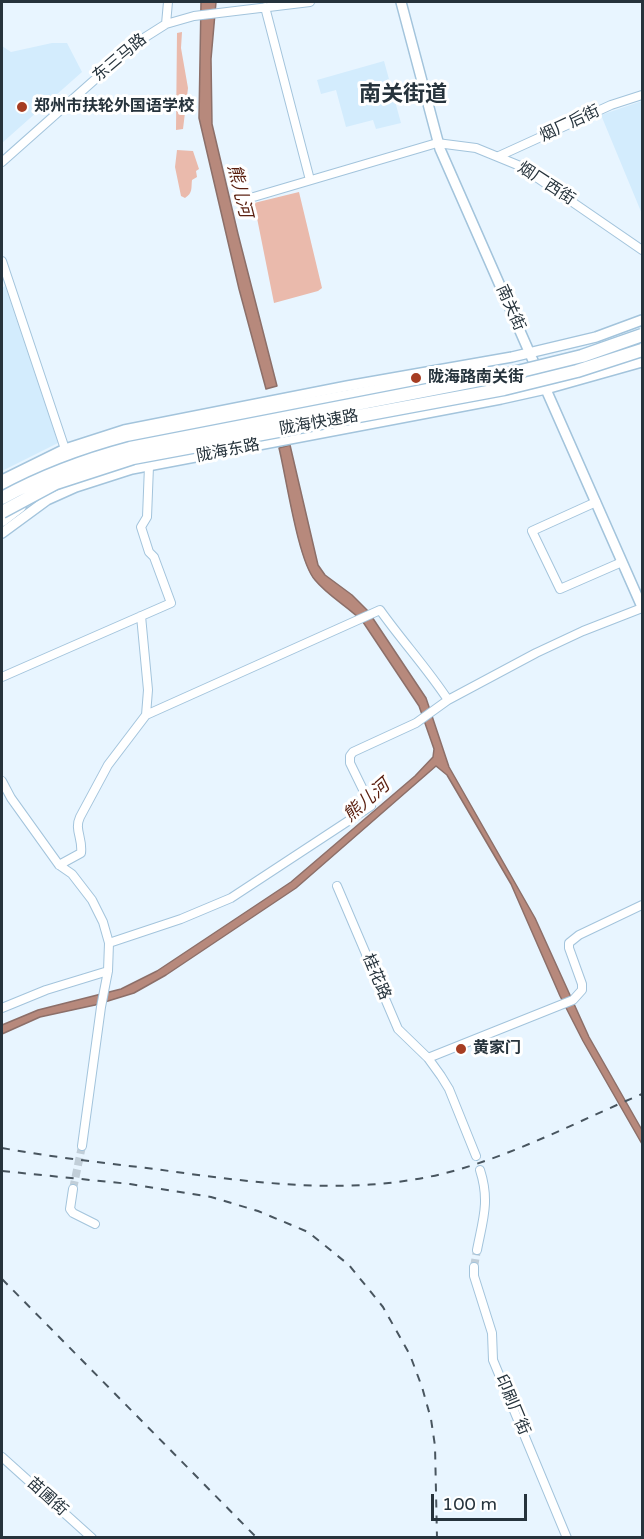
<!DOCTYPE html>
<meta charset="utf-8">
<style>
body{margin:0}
#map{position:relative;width:644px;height:1539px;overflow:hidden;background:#e8f5ff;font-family:"Varela Round",sans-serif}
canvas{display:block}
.frame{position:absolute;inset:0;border:3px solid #26333c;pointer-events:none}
.scale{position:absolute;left:431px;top:1494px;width:96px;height:27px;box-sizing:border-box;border:3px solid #26333c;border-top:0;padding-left:8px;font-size:18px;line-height:21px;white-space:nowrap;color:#26333c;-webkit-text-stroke:4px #fff;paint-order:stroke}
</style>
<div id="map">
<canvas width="644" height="1539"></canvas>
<div class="frame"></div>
<div class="scale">100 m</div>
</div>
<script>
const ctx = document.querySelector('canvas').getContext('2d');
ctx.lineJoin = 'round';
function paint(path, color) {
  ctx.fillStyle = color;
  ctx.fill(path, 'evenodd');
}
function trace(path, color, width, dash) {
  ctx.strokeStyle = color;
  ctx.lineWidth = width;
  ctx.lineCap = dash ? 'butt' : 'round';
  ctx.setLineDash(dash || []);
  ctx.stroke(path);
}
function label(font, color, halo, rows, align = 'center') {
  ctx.font = font + ' "Varela Round","Noto Sans SC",sans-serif';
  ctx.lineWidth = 6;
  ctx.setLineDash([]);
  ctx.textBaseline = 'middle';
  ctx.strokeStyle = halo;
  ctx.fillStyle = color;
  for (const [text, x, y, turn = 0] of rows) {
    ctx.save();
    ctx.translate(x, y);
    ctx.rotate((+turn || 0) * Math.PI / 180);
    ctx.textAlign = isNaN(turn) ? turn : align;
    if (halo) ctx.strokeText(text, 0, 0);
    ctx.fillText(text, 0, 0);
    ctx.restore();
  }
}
paint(new Path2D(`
 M52,43h15l15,29 -80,71v-97l9,6z
 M384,61l17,62 -25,6 -3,-9 -27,7 -10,-37 -15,4 -4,-14z
 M642,101v113l-41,-99z
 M5,286l53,157 -56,28v-183z`), '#d3ecfd');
paint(new Path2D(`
 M182,32l-1,16 7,40 -5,41 -7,1 1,-97z
 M177,150l16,1 6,18 -3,2 1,6 -5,3c-1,8 1,13 -7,18l-4,-2 -6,-29z
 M299,192l23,96 -4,3 -44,12 -20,-100z`), '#eabaac');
const water = new Path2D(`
 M201,2h15l-5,57 1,65 26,110 39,152 -11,3 -27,-100 -40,-171z
 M290,445l28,120 7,10 27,20 16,16 58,87 23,69 86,151 54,119 53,93v14l-59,-103 -23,-45 -49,-112 -64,-109 -11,-9 -140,122 -130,87 -32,18 -39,12 -55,12 -38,17v-9l36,-15 83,-21 36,-18 134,-89 124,-106 18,-19 1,-8 -15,-43 -56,-84c-14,-15 -34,-25 -48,-42 -17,-19 -29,-104 -36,-132z`);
paint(water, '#b7897c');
trace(water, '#8c6f69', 1.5);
trace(new Path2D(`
 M73,1189l9,-43
 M474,1267l3,-17`), '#c1ced8', 8, [8, 4]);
const minor = new Path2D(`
 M265,7l45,173
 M166,24l2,-22
 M499,156l112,-51 31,-10
 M2,162l134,-119 30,-19 28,-8 116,-14
 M240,201l197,-58 39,5 44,18 122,84
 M2,261l63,188
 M596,502l-64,29 28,58 62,-27
 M2,677l169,-74 -17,-46 -5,-5 -8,-25 6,-10 2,-51
 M146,715l234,-105c22,31 47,58 68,90
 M2,781l9,17 48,67 13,9 20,26 11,22 6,21 -1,28 -7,36 -19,139
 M59,865l22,-12c2,-15 -7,-23 -1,-36l28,-52 38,-50 2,-25 -7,-74
 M337,886l61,143 30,29 13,18 8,13 27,67
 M109,943l72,-24 50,-21 140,-92 -21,-43v-7l3,-4 63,-29 32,-23 88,-47 47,-22 59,-23
 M2,1008l44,-18 62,-19
 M428,1058l145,-58 9,-10v-6l-13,-36v-5l10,-8 63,-30
 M73,1189l-3,20 3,4 22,11
 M477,1250c6,-31 13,-49 3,-80
 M474,1267v9l18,57 1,27 74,178
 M2,1457l90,81`);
const tertiary = new Path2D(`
 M401,2l39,147 98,223
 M544,385l98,222
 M2,480l63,-31 59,-19 223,-44 165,-29 84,-20 46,-17
 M2,533l45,-33 29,-13 56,-18 369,-70 45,-10 96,-27`);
const trunk = new Path2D(`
 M2,487c39,-23 83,-37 126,-49l317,-60 35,-2
 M2,520l18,-14`);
trace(minor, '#a3c4dc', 10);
trace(tertiary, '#a3c4dc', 12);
trace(trunk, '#a3c4dc', 15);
trace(minor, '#fff', 8);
trace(tertiary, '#fff', 9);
trace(trunk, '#fff', 12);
trace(new Path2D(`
 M2,1148c50,9 102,15 153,21 100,14 203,29 302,1 65,-19 124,-50 185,-76
 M2,1171l128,13 81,13 47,14 50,21 41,33 34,42 27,48 12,32 9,32 4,27 2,92
 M2,1279l255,259`), '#48555f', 2, [8, 8]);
const trunkBridge = new Path2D(`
 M2,498c40,-22 83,-38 128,-50l375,-73 77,-19 60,-21
 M2,512l54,-29 77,-25 371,-69 73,-18 65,-21`);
trace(trunkBridge, '#a3c4dc', 15, []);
trace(trunkBridge, '#fff', 12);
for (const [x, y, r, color] of [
 [22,107,6,"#a63d22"],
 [416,378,6,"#a63d22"],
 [461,1049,6,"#a63d22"]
]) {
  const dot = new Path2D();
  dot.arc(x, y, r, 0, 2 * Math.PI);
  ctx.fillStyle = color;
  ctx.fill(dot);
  trace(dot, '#fff', 2);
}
label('16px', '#26333c', '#fff', [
 ["东三马路",120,58,-40],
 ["烟厂后街",570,124,-25],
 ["烟厂西街",546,184,33],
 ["南关街",510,308,66],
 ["陇海快速路",319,423,-10],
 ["陇海东路",228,451,-11],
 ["桂花路",376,977,67],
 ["印刷厂街",512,1405,67],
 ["苗圃街",47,1497,42]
]);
label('bold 16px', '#26333c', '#fff', [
 ["郑州市扶轮外国语学校",34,107],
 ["陇海路南关街",428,378],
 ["黄家门",473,1049]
], 'left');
label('italic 18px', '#5a1f0f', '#fff', [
 ["熊儿河",239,191,76],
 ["熊儿河",367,801,-41]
]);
label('bold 22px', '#26333c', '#fff', [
 ["南关街道",403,95]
]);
</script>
